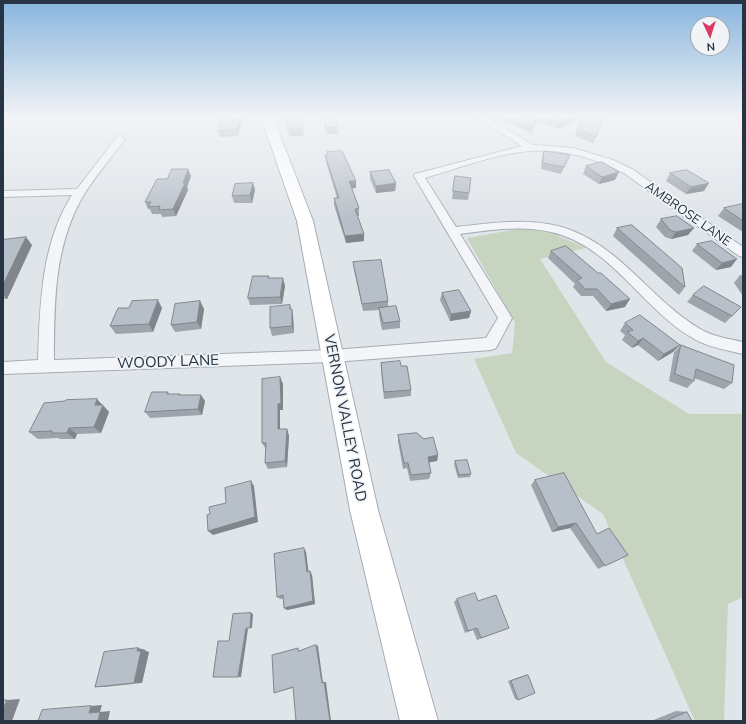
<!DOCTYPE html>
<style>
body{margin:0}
#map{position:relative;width:746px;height:724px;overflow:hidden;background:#e0e5ea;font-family:Mulish,sans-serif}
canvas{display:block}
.frame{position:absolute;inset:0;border:4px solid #273443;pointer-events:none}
.north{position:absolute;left:690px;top:16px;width:40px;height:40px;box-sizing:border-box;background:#f0f4f7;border:1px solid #a0a7af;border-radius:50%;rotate:176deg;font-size:11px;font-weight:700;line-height:16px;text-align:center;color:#273443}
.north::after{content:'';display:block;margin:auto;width:14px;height:18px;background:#da3a62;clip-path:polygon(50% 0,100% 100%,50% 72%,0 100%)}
</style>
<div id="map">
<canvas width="746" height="724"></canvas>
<div class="frame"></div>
<div class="north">N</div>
</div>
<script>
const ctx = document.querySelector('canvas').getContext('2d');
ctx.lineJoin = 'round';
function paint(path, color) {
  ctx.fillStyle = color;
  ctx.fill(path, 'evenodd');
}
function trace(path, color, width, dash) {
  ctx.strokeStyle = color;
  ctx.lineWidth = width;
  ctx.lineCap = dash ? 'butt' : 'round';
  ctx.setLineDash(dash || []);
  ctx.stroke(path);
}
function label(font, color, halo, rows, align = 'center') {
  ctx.font = font + ' Mulish,sans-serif';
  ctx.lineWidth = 3.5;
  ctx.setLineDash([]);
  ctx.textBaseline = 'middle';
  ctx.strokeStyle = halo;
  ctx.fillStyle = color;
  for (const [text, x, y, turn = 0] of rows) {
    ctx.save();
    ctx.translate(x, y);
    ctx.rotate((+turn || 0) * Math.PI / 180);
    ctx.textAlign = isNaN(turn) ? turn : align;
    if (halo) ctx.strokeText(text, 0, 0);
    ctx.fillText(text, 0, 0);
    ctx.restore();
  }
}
paint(new Path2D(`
 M523,228l31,6 32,14 -46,11 66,103 83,52h54v183l-15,7 -4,117h-29l-92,-207 -87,-61 -42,-94 38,-6 3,-30 -48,-85z`), '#c7d5c0');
const minor = new Path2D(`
 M477,117h10l46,28 40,3 40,12 19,9 111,78v10l-4,-1 -115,-83c-28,-14 -62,-25 -94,-22 -36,3 -71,17 -105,27l31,49c38,-4 80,-11 117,4 52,21 81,72 129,99 13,7 27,9 41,12v12c-17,-4 -37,-7 -52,-17 -49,-29 -81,-92 -140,-105 -30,-7 -61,-2 -91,2l52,84 -16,30 -5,2 -158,12 -330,12v-12l35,-2c2,-56 3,-116 34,-165l-69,2v-6l74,-2 40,-52 3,-1 5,3c-14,20 -32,39 -43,59 -28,49 -28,107 -28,162l279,-10 153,-12 12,-20 -84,-142 1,-2 107,-28z`);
const secondary = new Path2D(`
 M261,117h12l40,104 65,289 60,211h-38l-50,-211 -53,-289z`);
trace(minor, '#a5acb5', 2);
trace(secondary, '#a5acb5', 2);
paint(minor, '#f3f5f8');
paint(secondary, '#fff');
paint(new Path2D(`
 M301,117l3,19h-15l-1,-7z
 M323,117h12l2,10 1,7h-12z
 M494,117h110l-11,26 -18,-7 2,-7 6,-12 -26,12 -20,-8 -6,12z
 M242,118l-4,18 -18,1 -2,-6z
 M544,151l26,4 -9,19 -20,-5 1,-11z
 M327,152l29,29v7h-4l7,20v8h-2l7,25 -18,2 -12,-38v-7h3l-11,-36 -1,-7h2z
 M586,166l29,14 -16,4 -16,-10z
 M370,172l26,11 -1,8 -19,2 -6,-14z
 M670,173l34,18 -18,3 -20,-13z
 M191,176l-4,11 1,3 -12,26 -14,1 -1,-3h-9l-2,-5h-2l-3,-7 22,-23z
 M455,176l14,17 -1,7 -16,-1z
 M253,183l2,7 -3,13h-18l-2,-7z
 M743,205v27l-25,-16 6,-8z
 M661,219l27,16 -17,4 -6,-2 -9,-10z
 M617,228l68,59 -6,8 -66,-59z
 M3,240l29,5 -25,54h-4z
 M697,244l34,23 -15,3 -24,-19z
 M551,251l74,56 -19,4 -13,-15h-12l-8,-9 2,-3 -27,-26z
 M353,262l35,39v6l12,14v7l-18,2 -3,-15v-5l-16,1 -9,-41z
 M740,275h3v21l-9,-13z
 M269,278l16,8 -3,18 -32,1 -2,-7z
 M442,293l29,18 -2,7 -19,3 -10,-21z
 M693,295l48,12 -16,16 -38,-21z
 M200,301l4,8 -3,20 -26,3 -4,-7z
 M290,305l3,11 1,17 -22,3 -2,-8z
 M162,308l-9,24 -37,2 -6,-8z
 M625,323l48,29 -15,9 -20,-16 -6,3 -10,-8 3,-5 -5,-4z
 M681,345l51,38 -8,6 -30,-11v3l-7,7 -18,-7 5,-29z
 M381,363l20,3 10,24v6l-27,3 -3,-29z
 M280,377l3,7v26h-3v19h7l2,7 -2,31 -19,2 -3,-6 1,-14 -4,-6z
 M168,392l1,2h11l1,1 24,6 -3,14 -52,3 -5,-6z
 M104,406l5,6 -8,21 -24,1 -2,5h-15l-2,-1 -20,1 -9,-7z
 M398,435l40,20 -1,6 -8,1 2,11 -2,6 -19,2 -3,-13 -4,1 -5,-28z
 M455,461l16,13 -1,3 -12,1 -4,-14z
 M535,480l62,54 31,21 -30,14 -28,-41 -18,4 -21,-47z
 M306,552l2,20 2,-1 2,4 3,29 -28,6 -4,-11h-3l-3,-2z
 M457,599l21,2 31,27 -32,12 -4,-10 -8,3 -11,-31z
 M146,650l-1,1 4,1 -7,31 -37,4h-10z
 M526,675h2l-10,25 -3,-1 -7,-18z
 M676,711l11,1 5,9h-41z`), '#9da4ac');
paint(new Path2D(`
 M239,117h3v1l-4,18 -1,-7z
 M538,117l-1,4 -6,12 2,-6z
 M571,117h12l-26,12 2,-7z
 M188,169l3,7 -4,11 1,3 -12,26 -3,-7z
 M619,172l-4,8 -16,4 3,-7z
 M349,181h7v7l-7,1z
 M253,183l2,7 -3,13 -2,-8z
 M396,183l-1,8 -19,2v-7z
 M709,183l-5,8 -18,3 5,-7z
 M694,228l-6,7 -17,4 5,-7z
 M364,234v7l-18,2 -1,-7z
 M26,237l6,8 -25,54 -4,-5v-9z
 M737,259l-6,8 -15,3 6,-7z
 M283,278l2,8 -3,18 -2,-7z
 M630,299l-5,8 -19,4 5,-7z
 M158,300l4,8 -9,24 -4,-8z
 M200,301l4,8 -3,20 -4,-7z
 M292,309l1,7 1,17 -2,-7z
 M471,311l-2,7 -19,3 1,-7z
 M643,338l-5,7 -6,3 6,-7z
 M680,345l-7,7 -15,9 6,-7z
 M280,377l3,7v26h-3v25l-2,-6v-25z
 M201,395l4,6 -3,14 -4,-6z
 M97,399l12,13 -8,21 -7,-6 1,-22z
 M69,428l8,6 -2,5 -8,-6z
 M287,429l2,7 -2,31 -2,-6z
 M438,455l-1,6 -11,2 2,-6z
 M251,481l3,5 4,36 -45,13 -5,-4z
 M576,523l-6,5 -18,4 6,-5z
 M304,548l2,4 3,24 -2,-4z
 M310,571l2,4 3,29 -28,6 -3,-2z
 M251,613l2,1 -1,14h-2z
 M246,628l2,1 -7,48h-3z
 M316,645l2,1 5,37h-1z
 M138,648l8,2 -1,1 4,1 -7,31h-8z
 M324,682h2l5,39h-1z
 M293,687h3l-18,5 -4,1z
 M20,699l-8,22h-9v-12l4,-9z
 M102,705l-2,7 -11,1 2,-7z
 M110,711l-2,10h-10l2,-9z`), '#80868c');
const building = new Path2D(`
 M222,117h17l-2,12 -19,2z
 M287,117h14l2,12h-15z
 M324,117h11l2,10 -11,1z
 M510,117h28l-5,10z
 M546,117h25l-12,5z
 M583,117h21l-8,20 -19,-8z
 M342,151l14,30h-7l10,27 -4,1 9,25 -19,2 -11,-38h5l-14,-43h3l-1,-3z
 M544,151l26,4 -6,12 -21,-4z
 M602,162l17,10 -17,5 -16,-11z
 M172,169h16l-5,14h2l-12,26 -14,1 1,-4 -12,1 3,-5h-6l12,-23h10z
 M389,170l7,13 -20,3 -6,-14z
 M687,170l22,13 -18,4 -21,-14z
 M455,176l16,2 -2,15 -16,-2z
 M253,183l-3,12 -18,1 3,-12z
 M742,204l1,1v16l-19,-13z
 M677,216l17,12 -18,4 -6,-2 -9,-11z
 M632,225l50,43 3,19 -68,-59z
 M26,237l-23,48v-45z
 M712,241l25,18 -15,4 -25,-19z
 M566,246l32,27h3l29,26 -19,5 -14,-15h-12l-8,-9 5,-2 -31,-27z
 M381,260l7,41 -26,3 -9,-42z
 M253,276h16l-1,2h15l-3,19 -32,1z
 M704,286l37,21 -9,9 -39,-21z
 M459,290l12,21 -20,3 -9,-21z
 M158,300l-9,24 -39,2 8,-18h11l3,-7z
 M200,301l-3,21 -26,3 4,-21z
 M290,305v4h2v17l-22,2v-21z
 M396,306l4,15 -17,2 -4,-15z
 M640,315l40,30 -16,9 -21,-16 -5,3 -11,-9 6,-2 -8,-7z
 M681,345l53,20 -2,18 -36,-14 -2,12 -19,-7z
 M400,361l1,5h6l4,24 -27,2 -3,-29z
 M280,377l1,26 -3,1v25h9l-2,32 -20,2 1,-20h-4v-64z
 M152,392h16l-1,2h13l-1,1h22l-3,14 -53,3z
 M97,399l-2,6h8l-9,22 -25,1 -2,5h-15v-2l-23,1 15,-29 21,-2 1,-1z
 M417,433l7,6 9,-2 5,18 -10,2 3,16 -20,2 -3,-12h-4l-6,-28z
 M467,460l4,14 -12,1 -4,-14z
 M564,473l33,61 12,-6 19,27 -23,11 -29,-43 -18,4 -23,-47z
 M251,481l4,36 -47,14 -1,-16 3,-1 -1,-7 17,-4 -1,-15z
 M304,548l3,24 3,-1 3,30 -29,7 -1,-13 -6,2 -3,-43z
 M475,593l3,8 18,-6 13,33 -28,10 -4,-10 -9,3 -11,-32z
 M251,613l-1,15h-4l-8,49h-25l5,-36h11l4,-27z
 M316,645l6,38 2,-1 6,39h-34l-3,-34 -19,6 -2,-38 26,-7v3z
 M138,648l-1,3h4l-7,32 -39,4 9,-35z
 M528,675l7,18 -17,7 -7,-19z
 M3,700h4l-4,9z
 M91,706l-2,7 11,-1 -2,9h-60l4,-11z
 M687,712l5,9h-26z`);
paint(building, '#b7bfc8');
trace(building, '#80868c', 1);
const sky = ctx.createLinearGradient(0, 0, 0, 219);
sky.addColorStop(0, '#88b5dd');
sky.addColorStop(0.53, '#f1f3f6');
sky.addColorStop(1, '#f1f3f600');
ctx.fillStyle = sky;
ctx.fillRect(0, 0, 746, 219);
label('13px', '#273443', '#f0f4f7', [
 ["AMBROSE LANE",688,214,35]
]);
label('15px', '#273443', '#f0f4f7', [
 ["WOODY LANE",168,362,-2],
 ["VERNON VALLEY ROAD",345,418,79]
]);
</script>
